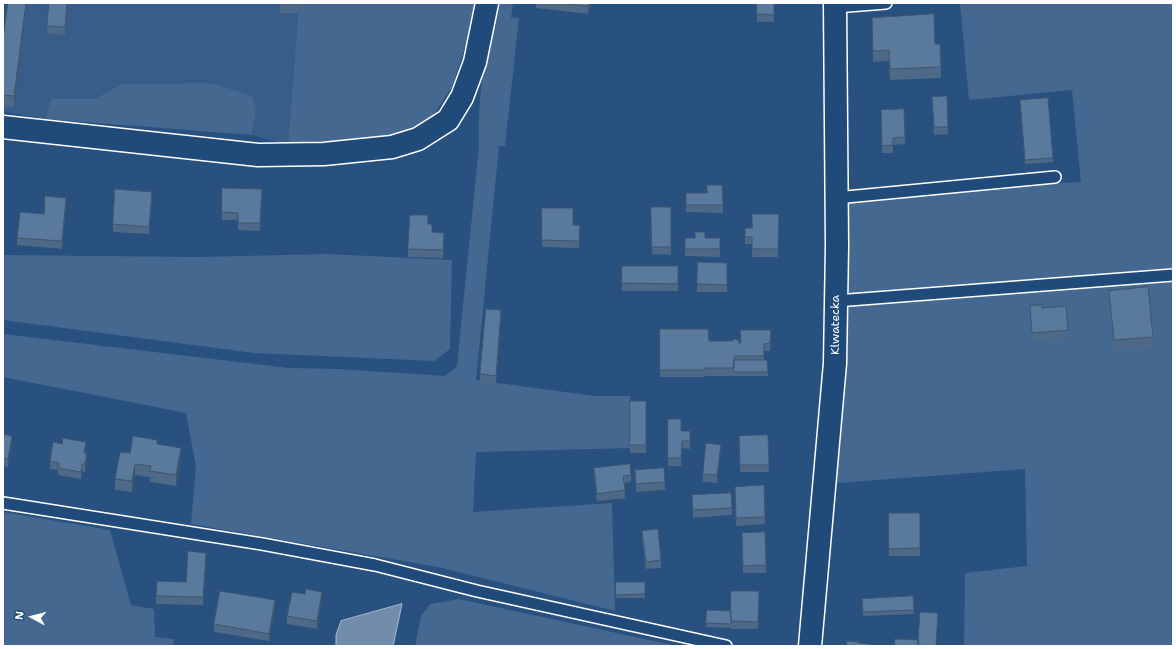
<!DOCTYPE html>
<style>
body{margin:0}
#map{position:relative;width:1176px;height:649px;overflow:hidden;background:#28517f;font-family:"Shantell Sans",sans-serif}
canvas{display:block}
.frame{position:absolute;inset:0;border:4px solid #fff;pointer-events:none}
.north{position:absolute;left:12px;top:597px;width:40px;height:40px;-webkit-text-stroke:3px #1f4a7a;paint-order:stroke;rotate:277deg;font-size:11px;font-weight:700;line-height:16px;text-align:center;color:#fff}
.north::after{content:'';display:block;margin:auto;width:14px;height:18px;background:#fff;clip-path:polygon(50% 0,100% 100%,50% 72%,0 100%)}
</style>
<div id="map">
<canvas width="1176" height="649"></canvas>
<div class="frame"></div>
<div class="north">N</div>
</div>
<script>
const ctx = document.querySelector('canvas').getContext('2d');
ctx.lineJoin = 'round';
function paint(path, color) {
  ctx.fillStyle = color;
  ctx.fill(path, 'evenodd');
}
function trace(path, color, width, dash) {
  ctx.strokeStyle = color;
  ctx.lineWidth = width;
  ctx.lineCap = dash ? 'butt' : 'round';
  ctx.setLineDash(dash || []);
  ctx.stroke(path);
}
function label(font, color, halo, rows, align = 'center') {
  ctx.font = font + ' "Shantell Sans",sans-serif';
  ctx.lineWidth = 3.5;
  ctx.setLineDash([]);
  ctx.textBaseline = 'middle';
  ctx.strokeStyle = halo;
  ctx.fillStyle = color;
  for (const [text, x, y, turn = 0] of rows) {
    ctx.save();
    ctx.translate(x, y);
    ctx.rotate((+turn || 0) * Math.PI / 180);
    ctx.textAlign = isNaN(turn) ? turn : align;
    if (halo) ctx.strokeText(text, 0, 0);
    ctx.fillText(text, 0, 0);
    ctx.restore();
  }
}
paint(new Path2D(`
 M8,3h291l-11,142 -36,-10 4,-25 -134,-26 -28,15h-43l-6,20 -42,-8v-66z`), '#375d88');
paint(new Path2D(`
 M299,3h175l-7,38 -15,46 -24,36 -31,17 -109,5z
 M495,3h18l-2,15h8l-14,128h-6l-23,234 119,16h35l1,52 -155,4 -3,60 139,-9 3,108 -177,-44 -247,-43 5,-58 -10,-53 -183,-36v-43l286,34 50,1 106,7 12,-10 22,-219c-2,-48 6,-97 16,-144z
 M960,3h213v643h-209l1,-73 62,-7 -2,-97 -188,14 7,-105 2,-181 235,-15 -9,-92 -103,10z
 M211,83l41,13 4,14 -4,25 -207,-16 6,-20h43l28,-15z
 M328,254l124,6 -2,89 -16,12 -180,-8 -251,-33v-65l194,2z
 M3,512l107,18 21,75 23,4 1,28 19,2 -1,7h-170z
 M459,599l218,47h-262l6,-30 9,-12z`), '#446890');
const water = new Path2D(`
 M402,604l-9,42h-57v-11l5,-14z`);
paint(water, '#718dab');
trace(water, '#aabbcd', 1);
const lane = new Path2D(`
 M835,7l51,-4
 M836,198l219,-21
 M836,301l337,-26
 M3,503l259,41 113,21 102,26 249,55`);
const street = new Path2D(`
 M3,127l255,28 66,-1 68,-7 26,-8 30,-19 14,-23 13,-35 12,-59
 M810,646l25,-283 2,-117 -2,-243`);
trace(lane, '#fff', 14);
trace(street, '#fff', 25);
trace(lane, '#1f4a7a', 11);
trace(street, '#1f4a7a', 22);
paint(new Path2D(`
 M8,3h19l-13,104 -11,-1v-66z
 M68,3l-3,32 -18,-2v-7z
 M280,3h19v10h-19z
 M536,3h54l-2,11 -52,-6z
 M757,3h17v19h-17z
 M872,18l63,26 6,23v11l-51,2 -1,-19 -16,1z
 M932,97l16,30v7l-14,1z
 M1020,100l33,58v4l-28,2z
 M881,118l24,19v7l-12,1v8h-11z
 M222,188l40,1 -2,42 -22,-1v-10h-16z
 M686,193h21l16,12v8l-37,-1z
 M152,200l-3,34 -36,-2v-8z
 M66,205l-4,44 -45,-4v-7l27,-24z
 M651,207h20v48l-19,-1z
 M542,208l31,17h7l-1,23 -37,-1z
 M779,214l-1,43h-26v-13h-7v-7l7,-9z
 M428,224l4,8 12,1 -1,25 -35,-1v-8z
 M685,238h35v19l-35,-1z
 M698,262l29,1v29h-30z
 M622,266h56v25h-56z
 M1109,291l44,46v11l-39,3 -5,-49z
 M1030,306l12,2 26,22v8l-36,3z
 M501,318l-5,66 -16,-2v-8z
 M660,329l49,12h24l3,-1 3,3h1l31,-13 -1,21h-6v9h3l1,16h-34v-1v1h-29v1h-45z
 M630,401h16v52h-16z
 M668,419l13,12h9v18l-8,-1 -1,18h-13z
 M3,434l9,9 -4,24 -5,-1z
 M768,435l1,37h-29l-1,-36z
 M157,444l24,15 -5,27 -26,-4v-5l-15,-2 -3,17 -17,-2v-11l15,-26z
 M86,449l-1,4 2,8 -2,11 -3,-1 -1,8 -23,-4v-5l-8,-1v-8z
 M721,452l-4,31 -14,-1v-8z
 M594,468l37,7v7l-7,1 1,15 -28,3 -3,-25z
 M635,470l30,12v8l-29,2z
 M735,487l30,30v7l-29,2z
 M692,495l40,13v7l-39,3z
 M889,513h31v43h-31z
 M642,531l19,29v8l-15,1 -4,-31z
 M765,532l1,41h-23l-1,-40z
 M206,560l-3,45 -47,-1v-8l30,-14z
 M616,582h29v16h-29z
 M759,591l-1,38h-27v-1l-25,-1 1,-17 24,1z
 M913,596l1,18 -51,2 -1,-17z
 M322,600l-5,29 -30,-5v-8z
 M275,608l-6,33 -55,-9v-8z`), '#4d6987');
paint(new Path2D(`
 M26,3h1l-13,104v-11z
 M67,3h1l-3,32v-8z
 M589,3h1l-2,11v-8z
 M152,192v8l-3,34v-7z
 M66,198v7l-4,44v-8z
 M501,310v8l-5,66v-8z
 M12,436v7l-4,24v-8z
 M86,442v7l-2,11v-7z
 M721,445v7l-4,31v-8z
 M181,448v11l-5,27v-11z
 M87,453v8l-2,11v-8z
 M82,464v7l-1,8v-7z
 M135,464v11l-3,17v-11z
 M206,553v7l-3,45v-8z
 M322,592v8l-5,29v-8z
 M275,600v8l-6,33v-7z`), '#3f556e');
const building = new Path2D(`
 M8,3h18l-12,93 -11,-1v-55z
 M49,3h18l-2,24 -18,-1z
 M559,3h30l-1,3z
 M757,3h17v12l-17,-1z
 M934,14l1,30h5l1,23 -51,2 -1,-19 -16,1 -1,-33z
 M947,96l1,31h-14l-2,-30z
 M1048,98l5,60 -28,2 -5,-60z
 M904,109l1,28 -12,1v7l-11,1 -1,-36z
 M707,185h15l1,20h-37v-12h21z
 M222,188l40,1 -2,34h-22v-10l-16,-1z
 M115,189l37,3 -3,35 -36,-3z
 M45,196l21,2 -4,43 -45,-3 3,-26 24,2z
 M651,207h20v40h-19z
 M542,208h31v17h7l-1,16 -37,-1z
 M752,214h27l-1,35h-26v-12h-7v-9h7z
 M410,215h18v9h4v8l12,1 -1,17 -35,-1z
 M695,232h10v6h15v11h-35v-11h10z
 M698,262l29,1v22l-30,-1z
 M622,266h56v18l-56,-1z
 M1148,287l5,50 -39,3 -5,-49z
 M1042,305v3l24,-2 2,24 -36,3 -2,-27z
 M486,309l15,1 -5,66 -16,-2z
 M660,329h48l1,12h24v-2h3v1h3v3h2l-1,-13h31l-1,13 -6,1v12h-30v12h-29v2h-45z
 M734,360h33l1,12h-34z
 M630,401h16v44h-16z
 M668,419h13v12h9v10h-8l-1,17h-13z
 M3,434l9,2 -4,23h-5z
 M768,435l1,30h-29l-1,-29z
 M133,436l24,4v4l24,4 -5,27 -26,-4 1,-5 -16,-2 -3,17 -17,-2 5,-27 10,1z
 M63,438l23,4 -2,11h3l-2,11h-3l-1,8 -23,-4 1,-5 -9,-2 3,-19 9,2z
 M706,443l15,2 -4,30 -14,-1z
 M630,464l1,11 -8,1 2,14 -28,4 -3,-26z
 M664,468l1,14 -29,2 -1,-14z
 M764,485l1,32 -29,1 -1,-31z
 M731,493l1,15 -39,2 -1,-15z
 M889,513h31v35l-31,1z
 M658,529l3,31 -15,2 -4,-31z
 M765,532l1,33 -23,1 -1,-33z
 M188,551l18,2 -3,44 -47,-1 1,-15 29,1z
 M616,582h29v12l-29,1z
 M306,589l16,3 -5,29 -30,-5 5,-24 13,2z
 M220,591l55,9 -6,34 -55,-10z
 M731,591h28l-1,31 -27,-1z
 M913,596l1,14 -51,2 -1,-13z
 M707,610l24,1v13l-25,-1z
 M920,612l18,1 -2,33h-18z
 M895,639l24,1 -1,6h-23z
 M847,641l11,1v1l12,1v2h-23z`);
paint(building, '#5a7a9d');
trace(building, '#3f556e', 1);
label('12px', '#fff', '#1f4a7a', [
 ["Klwatecka",836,325,-90]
]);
</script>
